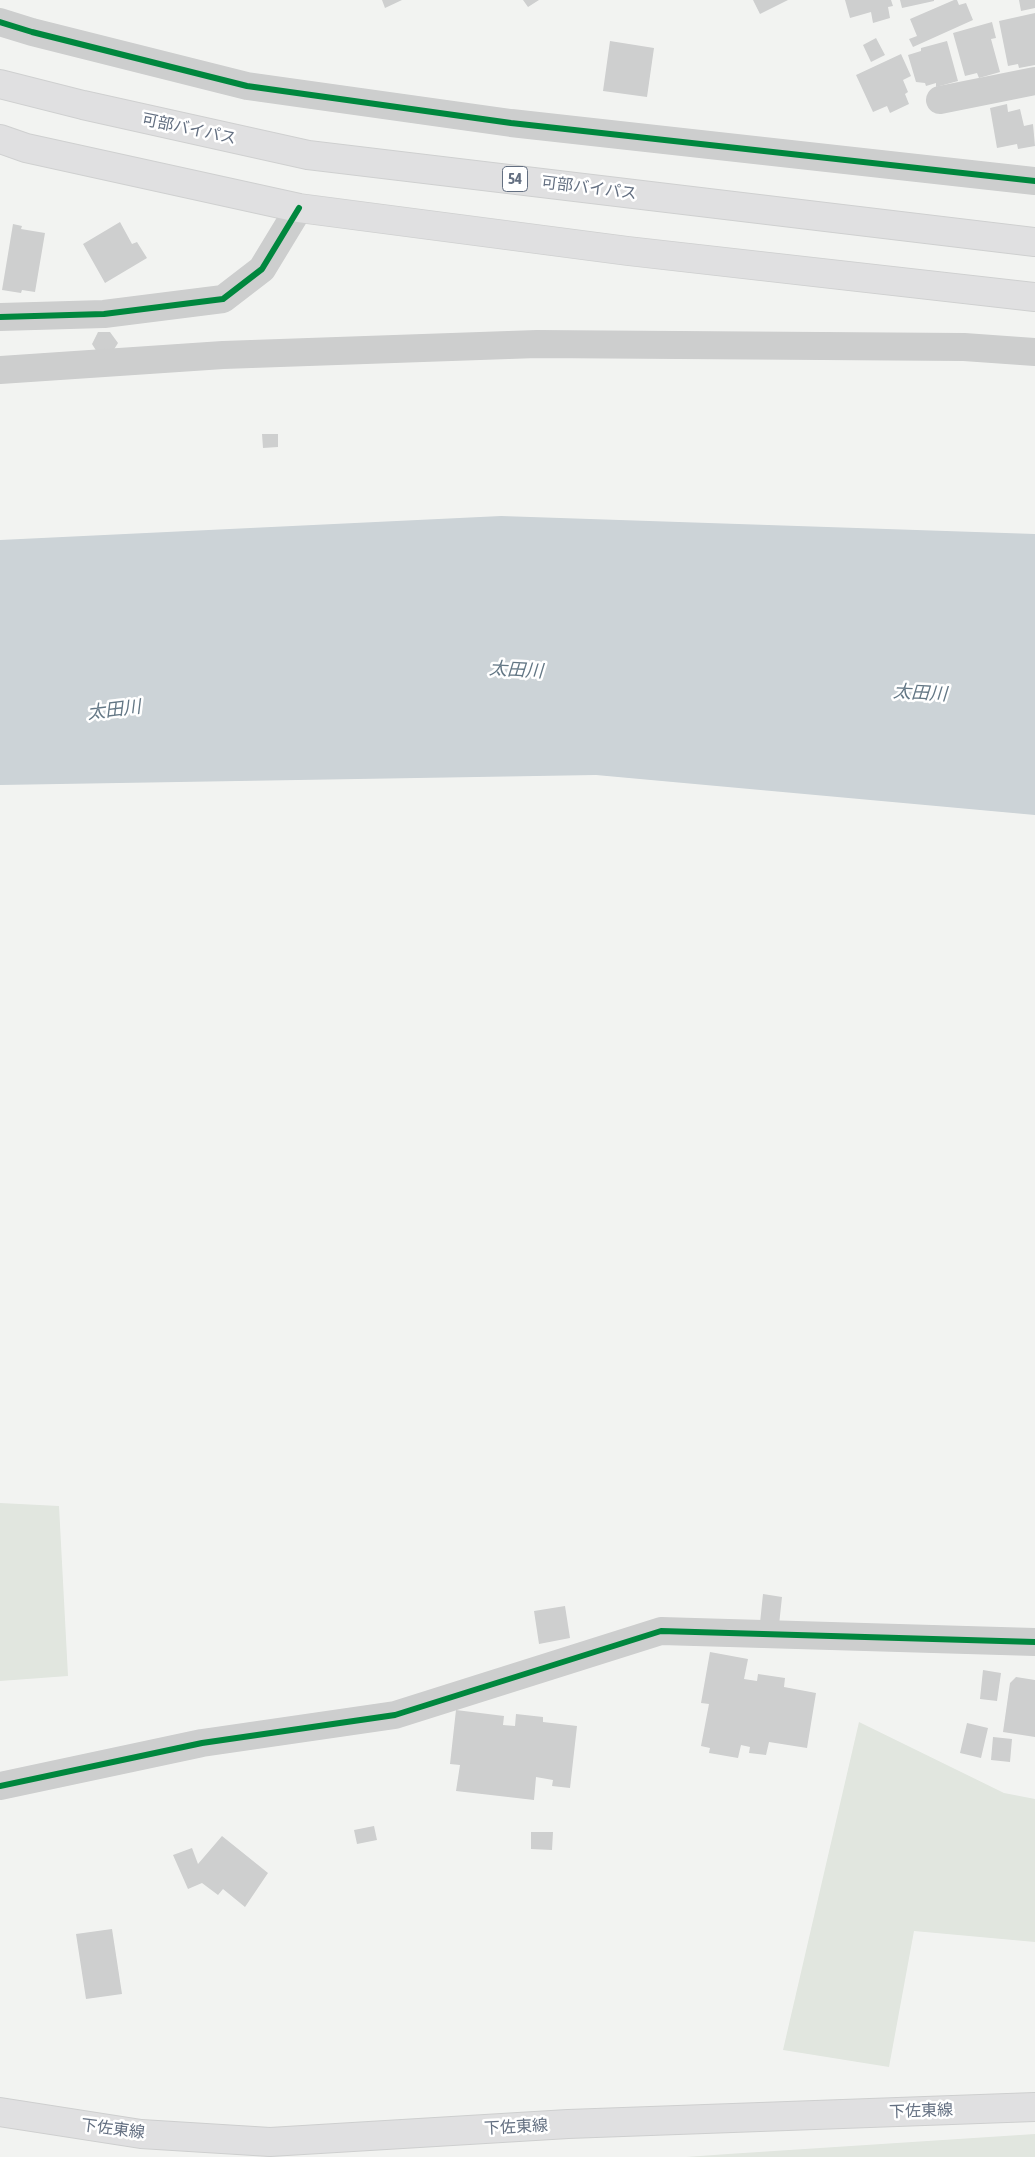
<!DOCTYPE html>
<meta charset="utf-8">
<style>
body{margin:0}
canvas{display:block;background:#f2f3f1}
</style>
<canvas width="1035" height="2157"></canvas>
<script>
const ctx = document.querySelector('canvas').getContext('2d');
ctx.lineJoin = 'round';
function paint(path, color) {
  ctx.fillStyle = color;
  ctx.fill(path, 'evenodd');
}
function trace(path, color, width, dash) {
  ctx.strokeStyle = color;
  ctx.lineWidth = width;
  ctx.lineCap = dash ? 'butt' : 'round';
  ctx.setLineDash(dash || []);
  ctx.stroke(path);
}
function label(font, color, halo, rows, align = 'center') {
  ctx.font = font + ' "Asap Condensed","Noto Sans JP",sans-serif';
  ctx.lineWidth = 5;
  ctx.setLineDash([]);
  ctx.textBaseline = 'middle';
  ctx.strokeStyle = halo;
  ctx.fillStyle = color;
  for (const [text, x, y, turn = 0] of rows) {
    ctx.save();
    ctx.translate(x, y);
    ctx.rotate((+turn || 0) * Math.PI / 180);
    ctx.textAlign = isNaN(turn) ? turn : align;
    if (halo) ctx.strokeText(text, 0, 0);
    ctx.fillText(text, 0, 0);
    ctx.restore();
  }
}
paint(new Path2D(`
 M0,1503l59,3 9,170 -68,5z
 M859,1722l145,71 31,6v143l-121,-11 -25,136 -106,-17z
 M1035,2134v23h-349l42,-3z`), '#e1e6df');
paint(new Path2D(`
 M501,516l534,18v281l-439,-40 -596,10v-245z`), '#ccd3d7');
paint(new Path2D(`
 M382,0h20l-17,8z
 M523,0h16l-11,7z
 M753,0h35l-28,14z
 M845,0h46l2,6 -5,1 2,11 -17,5 -2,-11 -21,6z
 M900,0h34v1l-32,7z
 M954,0h3l2,5 7,-2 7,17 -60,27 -4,-8 8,-3 -7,-17z
 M1019,0h16v8l-14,3z
 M1035,13v52l-16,3 -1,-4 -10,2 -9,-45z
 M992,22l4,16 -5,1 9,33 -21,6 -2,-5 -12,3 -12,-43z
 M876,38l9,17 -14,7 -8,-17z
 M610,41l44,7 -7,49 -44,-6z
 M947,41l11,40 -22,6v-4l-10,3 -1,-3 -9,-1 -8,-27 13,-4v-3z
 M901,54l10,22 -8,4 5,12 -3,2 4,10 -19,9 -3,-7 -14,6 -17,-37z
 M1007,104l1,8 12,-3 4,17 9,-2 2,22 -17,3 -1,-5 -20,4 -7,-40z
 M120,222l12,22 5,-2 10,16 -42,25 -22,-39z
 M13,224l9,2 -1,3 24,4 -10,59 -13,-2 -1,3 -19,-3z
 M98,332h12l8,11 -5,8 -16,1 -5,-8z
 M262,434h16v13l-15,1z
 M763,1594l19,3 -3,28 -19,-2z
 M565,1606l5,32 -31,6 -5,-33z
 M710,1652l38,7 -4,20 13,2 1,-7 27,4 -1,9 32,6 -9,55 -38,-6 -3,13 -17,-2 1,-6 -9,-2 -3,13 -29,-5 1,-5 -9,-2 8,-42 -8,-1z
 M983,1670l18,3 -4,28 -17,-2z
 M1016,1677l19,3v57l-32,-5 7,-49z
 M456,1710l48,6 -1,9 12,1 1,-12 27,3v5l34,4 -7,62 -18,-2 1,-6 -17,-3 -2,23 -78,-9 4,-26 -10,-1z
 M967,1723l21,5 -7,30 -21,-5z
 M993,1737l19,2 -2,23 -19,-2z
 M374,1826l3,14 -20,4 -3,-14z
 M531,1832h22l-1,18 -21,-1z
 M222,1836l46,37 -23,34 -22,-18 -5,6 -16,-12 -14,6 -15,-34 19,-7 6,16z
 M112,1929l10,65 -36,5 -10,-65z`), '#cecfcf');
const major = new Path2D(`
 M0,2112l141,22 129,8 298,-18 467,-17`);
const highway = new Path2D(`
 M0,84l83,21 225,50 727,87
 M0,139l26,9 273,60 329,43 407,46`);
trace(major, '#cecfcf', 30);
trace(highway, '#cfd0d0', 30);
trace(new Path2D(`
 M0,22l32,10 215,54 264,37 524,58
 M940,100l95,-19
 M0,317l104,-3 119,-15 39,-30 37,-61
 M0,370l223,-15 314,-11 427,3 71,5
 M0,1786l202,-43 193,-28 266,-84 374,11`), '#cdcece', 28);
trace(major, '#e0e0e1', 28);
trace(highway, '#e0e0e1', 28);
trace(new Path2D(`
 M0,22l32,10 215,54 264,37 524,58
 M0,317l104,-3 119,-15 39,-30 37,-61
 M0,1786l202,-43 193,-28 266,-84 374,11`), '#00873e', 6);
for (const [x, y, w] of [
 [515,179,25]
]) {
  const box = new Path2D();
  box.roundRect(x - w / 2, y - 12.5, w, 25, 4);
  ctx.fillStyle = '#fff';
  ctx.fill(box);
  trace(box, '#636f81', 1);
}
label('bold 15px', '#636f81', null, [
 ["54",515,179]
]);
label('16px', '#636f81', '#fff', [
 ["可部バイパス",189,129,12],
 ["可部バイパス",589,188,7],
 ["下佐東線",921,2111,-2],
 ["下佐東線",516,2127,-3],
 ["下佐東線",113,2129,7]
]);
label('italic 18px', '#637785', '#fff', [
 ["太田川",516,670,3],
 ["太田川",920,693,3],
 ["太田川",114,710,-7]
]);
</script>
